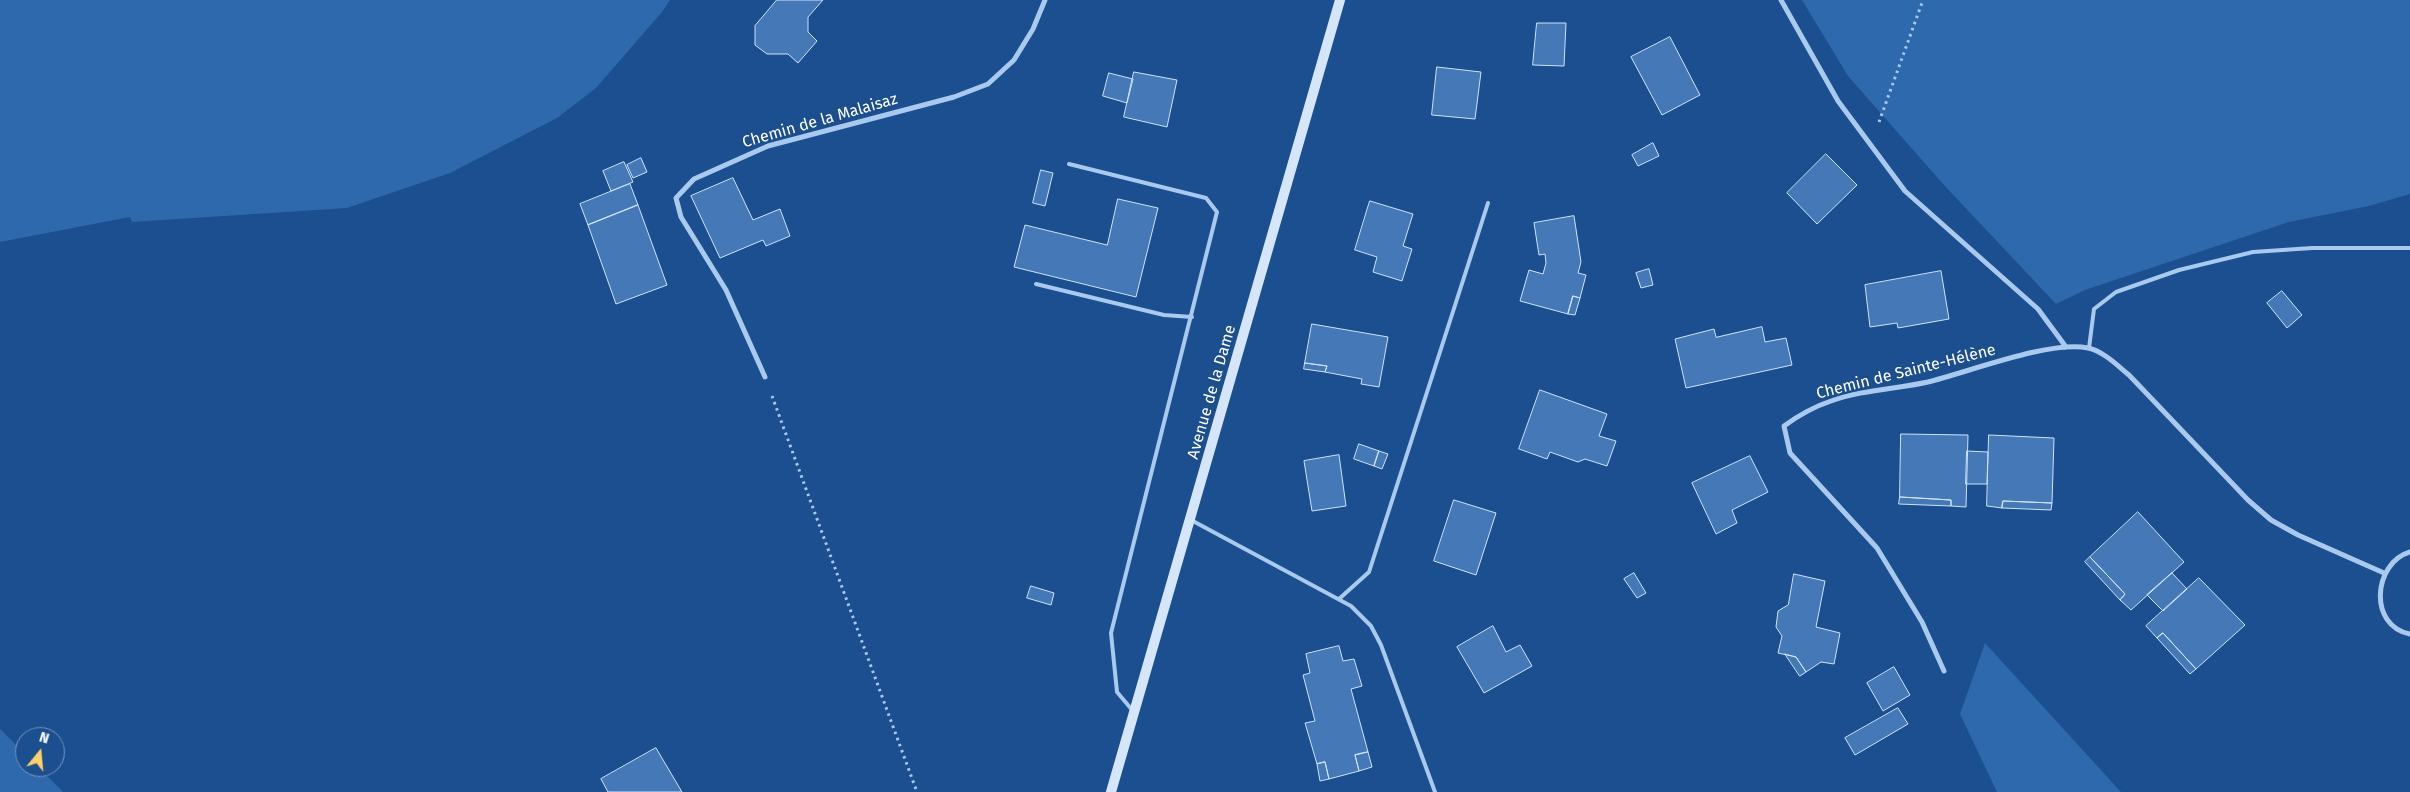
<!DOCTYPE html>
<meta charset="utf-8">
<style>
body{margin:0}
#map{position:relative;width:2410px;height:792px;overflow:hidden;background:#1b4f8f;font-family:"Fira Sans",sans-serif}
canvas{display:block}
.north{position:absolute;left:15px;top:727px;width:50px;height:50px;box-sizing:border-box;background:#1b4f8f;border:1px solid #7695bc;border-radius:50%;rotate:17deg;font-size:14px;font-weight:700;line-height:20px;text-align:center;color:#fff}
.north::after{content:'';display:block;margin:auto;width:18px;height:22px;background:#ffd166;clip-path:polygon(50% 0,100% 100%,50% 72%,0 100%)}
</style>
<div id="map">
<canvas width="2410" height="792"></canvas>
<div class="north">N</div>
</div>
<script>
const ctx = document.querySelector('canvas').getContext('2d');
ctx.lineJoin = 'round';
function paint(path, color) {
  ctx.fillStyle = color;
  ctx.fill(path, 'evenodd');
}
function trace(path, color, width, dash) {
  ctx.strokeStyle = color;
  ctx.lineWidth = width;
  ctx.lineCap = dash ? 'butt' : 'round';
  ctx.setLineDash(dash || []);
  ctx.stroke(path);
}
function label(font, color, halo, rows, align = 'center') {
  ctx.font = font + ' "Fira Sans",sans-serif';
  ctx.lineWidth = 4;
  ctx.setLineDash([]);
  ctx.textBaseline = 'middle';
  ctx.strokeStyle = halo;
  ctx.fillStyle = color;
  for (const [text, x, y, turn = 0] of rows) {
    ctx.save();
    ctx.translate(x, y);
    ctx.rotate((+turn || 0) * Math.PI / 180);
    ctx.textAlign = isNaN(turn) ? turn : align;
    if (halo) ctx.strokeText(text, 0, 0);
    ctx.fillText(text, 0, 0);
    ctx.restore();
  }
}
paint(new Path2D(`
 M0,0h670l-8,12 -66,76 -39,30 -107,55 -103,35 -215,14 -2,-5 -130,25z
 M1802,0h608v194l-41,12 -80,16 -204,68 -29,14 -113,-120 -95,-108z
 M1985,643l136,149h-124l-37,-78z
 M0,729l25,25v13h13l25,25h-63z`), '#2e69ad');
const building = new Path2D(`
 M777,0h46l-15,17v15l9,9 -19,22 -10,-9h-21l-12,-9v-19z
 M1537,23h29l-2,43 -31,-1z
 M1670,37l30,58 -38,20 -31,-58z
 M1437,67l44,5 -6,47 -43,-4z
 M1134,72l43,8 -10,47 -43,-10z
 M1109,73l24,6 -6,24 -24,-7z
 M1653,143l6,13 -21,10 -6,-11z
 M1826,154l31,31 -40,39 -30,-31z
 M641,158l6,14 -14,6 -6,-13z
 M624,162l9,20 -22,9 -8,-20z
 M1041,170l12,3 -8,33 -12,-3z
 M733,178l20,42 27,-11 10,27 -24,10 -3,-6 -43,18 -29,-62z
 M630,184l8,21 -50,20 -8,-21z
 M1118,199l40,9 -22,89 -122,-30 11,-42 82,20z
 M1370,201l43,13 -10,32 9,3 -10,32 -29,-9 4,-15 -22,-7z
 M638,205l29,80 -51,19 -28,-79z
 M1574,216l7,46 -3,11 8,2 -6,23 -7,-2 -5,18 -48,-13 9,-31 14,4 3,-11 -1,-9 -6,1 -5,-32z
 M1649,269l4,16 -12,3 -5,-15z
 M1941,271l8,48 -51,9 -1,-5 -27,4 -5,-42z
 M2282,291l20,24 -15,13 -20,-25z
 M1573,296l7,2 -5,17 -7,-1z
 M1312,324l76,13 -9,50 -18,-3 1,-5 -37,-7 2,-6 -22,-3z
 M1762,327l3,15 21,-4 6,27 -106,23 -11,-49 39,-10 2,8z
 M1305,363l22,3 -2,6 -21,-3z
 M1540,390l67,24 -8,22 17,5 -9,25 -22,-7 -7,3 -28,-10 -3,7 -28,-10z
 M1901,434l67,1 -2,72 -15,-1v-6l-51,-3z
 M1989,435l65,3 -2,65 -49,-2 -1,7 -15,-2z
 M1359,444l20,7 -5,15 -20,-7z
 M1379,451l9,3 -6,15 -8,-3z
 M1967,451l21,1 -1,32h-21z
 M1339,455l7,51 -34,5 -8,-50z
 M1750,456l18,36 -36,18 5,13 -21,11 -24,-51z
 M1900,497l51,3v6l-52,-2z
 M1454,500l42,13 -20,62 -42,-14z
 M2003,501l49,2 -1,7 -49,-2z
 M2138,512l46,50 -53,48 -11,-10 5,-6 -35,-37z
 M2090,557l35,37 -5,6 -35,-38z
 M1634,573l12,20 -9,5 -13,-19z
 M2172,573l15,16 -24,22 -16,-16z
 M1794,574l31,7 -9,46 24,6 -6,31 -13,-2 -15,10 -10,-15 -18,-4 4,-17 -6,-9 2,-16 10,-6z
 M2199,578l46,47 -49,44 -33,-36 -6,5 -11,-12z
 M1031,586l23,7 -3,12 -24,-7z
 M1493,626l13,26 14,-7 12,21 -48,27 -27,-46z
 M2163,633l33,36 -6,5 -33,-36z
 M1339,646l4,15 11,-2 8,27 -11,3 17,63 -13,3 4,16 -30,8 -4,-17 -8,2 -12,-41 10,-2 -12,-46 7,-2 -4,-19z
 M1785,654l11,3 10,15 -6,4z
 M1894,667l16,28 -27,16 -16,-28z
 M1898,708l10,16 -53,31 -10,-17z
 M656,748l26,44h-74l-7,-13z
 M1368,752l4,15 -13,4 -4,-16z
 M1325,762l4,17 -9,2 -3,-17z`);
paint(building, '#4478b7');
trace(building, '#cfe3fa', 1);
trace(new Path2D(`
 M1879,122l44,-122
 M772,396l145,396`), '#a9c9ee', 3, [2.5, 4]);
trace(new Path2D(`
 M1069,164l137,34 11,14 -106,421 6,59 16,19
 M1036,284l128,31 28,2
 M2089,348l5,-39 22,-17 63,-22 74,-18 59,-4h98
 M1191,520l160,86 20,20 10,19 54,147
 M1339,599l30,-27 119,-369`), '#a9c9ee', 4);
trace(new Path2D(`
 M1781,0l57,101 67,90 133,118 28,38
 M765,377l-39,-87 -45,-73 -5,-19 18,-19 74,-33 186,-49 34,-13 26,-24 19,-31 12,-29
 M2410,552c-37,11 -42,74 0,82
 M1944,671l-22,-49 -45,-74 -87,-95 -6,-27c15,-11 29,-19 47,-25 30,-11 65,-12 97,-19 41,-10 122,-42 160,-34 15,3 30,18 41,27l119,125 23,20 27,15 86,38`), '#a9c9ee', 5);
trace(new Path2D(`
 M1111,792l229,-792`), '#d6e6fa', 10);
label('16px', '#fff', '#1b4f8f', [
 ["Chemin de la Malaisaz",820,121,-16],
 ["Chemin de Sainte-Hélène",1906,372,-14],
 ["Avenue de la Dame",1212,392,-74]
]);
</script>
